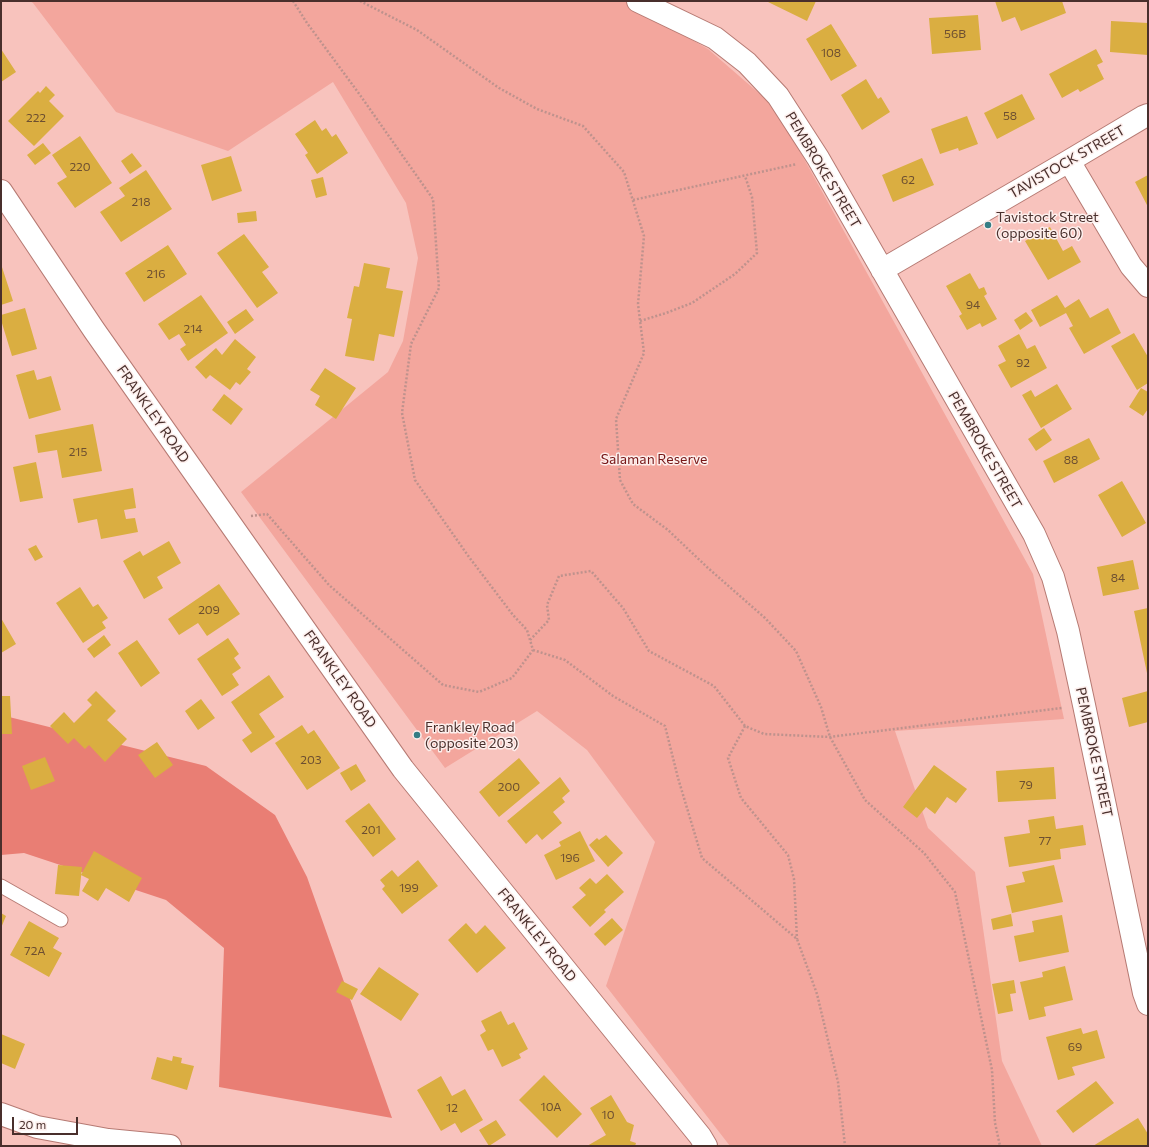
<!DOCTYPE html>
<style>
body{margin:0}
#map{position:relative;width:1149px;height:1147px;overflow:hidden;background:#f8c3bd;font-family:Commissioner,sans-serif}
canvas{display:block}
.frame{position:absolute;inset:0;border:2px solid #492f2c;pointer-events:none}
.scale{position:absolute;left:12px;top:1117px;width:66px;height:18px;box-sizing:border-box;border:2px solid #492f2c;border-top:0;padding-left:5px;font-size:12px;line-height:14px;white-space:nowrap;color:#492f2c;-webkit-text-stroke:3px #fdefed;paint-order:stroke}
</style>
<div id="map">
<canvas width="1149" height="1147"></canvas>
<div class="frame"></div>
<div class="scale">20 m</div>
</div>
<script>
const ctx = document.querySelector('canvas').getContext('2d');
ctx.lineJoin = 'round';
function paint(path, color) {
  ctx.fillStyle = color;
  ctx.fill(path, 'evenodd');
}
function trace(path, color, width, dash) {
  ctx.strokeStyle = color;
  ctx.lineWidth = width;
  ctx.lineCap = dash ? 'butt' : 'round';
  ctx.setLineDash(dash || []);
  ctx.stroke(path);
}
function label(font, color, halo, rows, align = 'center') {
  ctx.font = font + ' Commissioner,sans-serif';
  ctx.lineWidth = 3;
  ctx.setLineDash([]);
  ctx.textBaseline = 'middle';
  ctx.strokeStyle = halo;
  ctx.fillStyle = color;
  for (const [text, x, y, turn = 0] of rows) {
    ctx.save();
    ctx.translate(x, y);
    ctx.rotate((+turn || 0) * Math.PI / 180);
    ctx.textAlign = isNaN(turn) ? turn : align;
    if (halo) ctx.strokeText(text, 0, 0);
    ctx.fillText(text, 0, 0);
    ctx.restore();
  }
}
paint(new Path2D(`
 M30,1h594l84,48 68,59 257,466 31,145 -169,12 33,97 47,44 27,189 40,85h-312l-124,-160 49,-144 -68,-92 -50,-39 -92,57 -204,-276 147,-120 15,-31 15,-83 -12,-55 -73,-121 -105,69 -112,-39 -83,-109z`), '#f3a69d');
paint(new Path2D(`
 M1,715l205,51 69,49 32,62 85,241 -173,-31 5,-139 -58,-48 -142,-47 -23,2z`), '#e97e74');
paint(new Path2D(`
 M766,1h50l-9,20z
 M995,1h67l4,12 -45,18 -6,-14 -13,5z
 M978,15l3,35 -49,4 -3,-36z
 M1111,21l37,2v32l-38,-3z
 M831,24l26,42 -26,15 -25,-42z
 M1,49l15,23 -15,10z
 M1096,49l7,13 -6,3 7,14 -24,13 -2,-3 -16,9 -13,-24z
 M866,79l12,20 3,-2 9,15 -28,18 -21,-35z
 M46,86l9,9 -6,6 15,15 -30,30 -26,-25 30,-30 2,2z
 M1022,94l13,25 -38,20 -13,-26z
 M967,116l11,28 -19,7 -1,-3 -18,6 -9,-25z
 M315,120l7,11 4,-3 6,9 4,-3 12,19 -31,21 -12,-19 3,-2 -13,-19z
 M80,136l32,47 -37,25 -18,-25 10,-6 -15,-22z
 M43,143l8,10 -16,12 -8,-10z
 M132,153l10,13 -12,8 -9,-13z
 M231,156l11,35 -30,10 -11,-36z
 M922,158l12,27 -41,17 -11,-27z
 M146,170l26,39 -51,33 -21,-30 25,-16 -6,-8z
 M1148,175v32l-13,-25z
 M323,177l4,18 -11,3 -5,-18z
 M256,211l1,10 -19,2 -1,-10z
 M1050,227l13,24 9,-5 9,16 -33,18 -23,-39z
 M244,234l25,33 -7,5 16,21 -21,15 -40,-55z
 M168,245l19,29 -43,28 -19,-29z
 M364,263l26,5 -4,20 17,3 -9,46 -15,-3 -5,27 -29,-5 7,-37 -5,-1 7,-32 5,1z
 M1,264l12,37 -12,4z
 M970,273l9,16 5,-2 3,7 -3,2 13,23 -15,8 -2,-4 -13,7 -8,-14 3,-2 -16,-28z
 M201,295l27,38 -40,28 -8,-12 6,-4 -7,-11 -10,6 -11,-16z
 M1057,295l8,13 14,-9 11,19 18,-10 13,25 -37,21 -15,-26 4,-2 -7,-13 -26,14 -9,-17z
 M25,308l12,41 -25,7 -11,-36v-5z
 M246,309l8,11 -19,14 -8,-12z
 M1026,312l7,9 -13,9 -6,-10z
 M1134,333l14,24v26l-11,7 -26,-44z
 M1019,334l8,15 8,-4 12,23 -36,20 -13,-23 8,-4 -8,-15z
 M235,339l21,18 -9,12 4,3 -11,13 -4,-3 -6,8 -20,-15 -4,4 -11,-12 21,-19 6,7z
 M325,368l31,20 -20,31 -21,-14 5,-9 -10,-6z
 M34,370l3,10 14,-4 10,34 -32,9 -13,-44z
 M1057,384l15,25 -31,19 -19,-33 9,-5 4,7z
 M1141,388l7,4v17l-5,7 -14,-9z
 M224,394l19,15 -12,16 -19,-15z
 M93,424l9,47 -40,7 -5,-28 -19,3 -3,-18z
 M1044,428l8,12 -16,11 -8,-12z
 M1089,438l11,21 -46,24 -11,-22z
 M36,462l7,36 -23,4 -7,-35z
 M1122,481l24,42 -24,14 -24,-42z
 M133,488l3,20 -12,2 2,9 9,-1 3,14 -37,7 -4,-20 -19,4 -5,-24z
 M169,541l12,22 -24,14 6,11 -19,11 -21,-38 17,-10 3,5z
 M36,545l7,12 -8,4 -7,-12z
 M1133,560l6,29 -36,7 -6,-29z
 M219,584l21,30 -33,22 -9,-13 -19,12 -11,-16z
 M80,587l13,20 5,-3 10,14 -6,4 4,6 -23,15 -27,-40z
 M1148,608v65h-1l-13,-62z
 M1,618l15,26 -15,9z
 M104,635l7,10 -17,13 -7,-9z
 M228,638l11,16 -5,4 7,10 -9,6 7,11 -17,11 -25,-37z
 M137,640l23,33 -19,14 -23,-34z
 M269,675l15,22 -25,17 16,23 -24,16 -9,-13 10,-7 -21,-31z
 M96,691l20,20 -9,9 20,19 -22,23 -16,-17 -4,4 -11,-11 -6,6 -18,-18 14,-14 10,11 18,-18 -5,-5z
 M1148,691v31l-19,5 -7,-29z
 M1,696h9l2,38h-11z
 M201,699l14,19 -17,12 -13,-19z
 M302,725l6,9 6,-4 26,38 -33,22 -32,-47z
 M157,742l16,23 -18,13 -17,-23z
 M45,757l10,24 -24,9 -9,-24z
 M519,758l21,25 -41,34 -20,-25z
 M356,764l10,17 -15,10 -11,-18z
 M934,765l33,24 -11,14 -9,-6 -12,17 -9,-7 -9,11 -14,-11z
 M1054,767l2,32 -58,3 -2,-31z
 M560,777l10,14 -8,7 3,4 -12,10 9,11 -20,17 -5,-6 -11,10 -19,-23z
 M369,803l27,36 -23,18 -28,-36z
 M1054,816l2,13 27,-4 3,20 -26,4 1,10 -52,8 -5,-30 26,-4 -2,-13z
 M580,831l15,30 -39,19 -12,-25 17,-9 -2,-4z
 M606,835l17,18 -15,14 -19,-22 8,-7 2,2z
 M94,851l48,27 -13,24 -23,-14 -8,13 -16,-10 7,-12 -8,-4z
 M418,860l20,26 -36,28 -20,-25 3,-3 -5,-6 12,-10 6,7z
 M58,865l24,2 -3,29 -24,-2z
 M1054,865l9,37 -51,11 -6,-27 19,-4 -3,-10z
 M607,874l17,18 -20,18 2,2 -16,15 -18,-20 14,-12 -7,-7 11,-10 6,6z
 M1,913l5,3 -5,12z
 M1011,914l2,12 -20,4 -2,-11z
 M1062,915l7,37 -50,10 -5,-26 20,-4 -2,-11z
 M612,918l11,12 -18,16 -11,-12z
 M29,921l30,17 -6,10 9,5 -13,24 -39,-22z
 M466,923l10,11 9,-9 21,23 -29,25 -29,-33z
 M1065,966l8,34 -29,7 2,9 -17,4 -9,-38 23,-5 -1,-5z
 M379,967l40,27 -18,27 -41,-27z
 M1014,980l2,13 -6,1 3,17 -15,3 -6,-30z
 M342,981l16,8 -6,11 -16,-8z
 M501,1011l7,14 6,-3 14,27 -9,5 2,4 -19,9 -9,-18 -5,2 -8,-16 6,-4 -5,-10z
 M1081,1028l2,6 14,-4 8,28 -33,9 3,8 -17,5 -12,-43z
 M1,1034l24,10 -10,25 -14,-6z
 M173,1056l9,2 -1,5 13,3 -7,24 -36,-11 6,-22 15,4z
 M544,1075l38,39 -25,24 -38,-38z
 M441,1076l11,20 13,-7 18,31 -22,13 -6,-10 -14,8 -24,-41z
 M1096,1081l18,22 -41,30 -17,-22z
 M611,1095l16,27 7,3 -4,16 6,2 -1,3h-48l19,-11 -16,-27z
 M1138,1118l10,16v12h-55z
 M496,1120l10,15 -17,11 -10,-16z`), '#daae41');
const service = new Path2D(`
 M1,886l60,34`);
const minor = new Path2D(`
 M638,1l77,37 32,25 31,33 40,62 216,376 19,43 15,54 16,74 60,288 4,11
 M1069,161l62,105 17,20
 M882,270l187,-109 74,-44 5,-2`);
const tertiary = new Path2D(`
 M1,191l93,139 309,439 297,367 6,10
 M1,1114l36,13 71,13 62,6`);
trace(service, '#b67a73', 15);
trace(minor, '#b67a73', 24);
trace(tertiary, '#b67a73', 24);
trace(new Path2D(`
 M360,1l57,29 82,58 38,21 46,17 41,46 20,64 -6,68 6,49 -28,66 4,61 13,24 35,26 40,38 57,50 31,33 25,56 9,30 35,63 59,53 31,39 37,178 3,53 5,23
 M633,200l164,-36
 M640,321l26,-8 26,-10 43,-29 22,-21 -5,-56 -7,-21
 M251,516l16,-2 62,71 114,100 36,7 33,-14 21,-28 -6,-20 -14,-15 -44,-58 -54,-77 -13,-67 9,-69 28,-56 -6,-89 -73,-104 -53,-72 -14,-22
 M530,640l19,-20 -2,-15 12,-29 32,-5 32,37 26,43 65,35 31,40 19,8 66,3 232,-29
 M533,650l32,10 48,36 52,30 13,52 24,80 95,81 20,55 21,88 7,64
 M745,726l-17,32 13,40 47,57 6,24 3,60`), '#be928d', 2.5, [2, 2]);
trace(service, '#fff', 13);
trace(minor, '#fff', 22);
trace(tertiary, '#fff', 22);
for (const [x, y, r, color] of [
 [988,225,4,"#357d85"],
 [417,735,4,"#357d85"]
]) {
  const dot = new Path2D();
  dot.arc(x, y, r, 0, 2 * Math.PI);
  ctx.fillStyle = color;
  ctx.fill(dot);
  trace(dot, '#fdefed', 1.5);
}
label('12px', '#6d4f31', null, [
 ["56B",955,34],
 ["108",831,53],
 ["58",1010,116],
 ["222",36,118],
 ["220",80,167],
 ["62",908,180],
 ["218",141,202],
 ["216",156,274],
 ["94",973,305],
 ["214",193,329],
 ["92",1023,363],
 ["215",78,452],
 ["88",1071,460],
 ["84",1118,578],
 ["209",209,610],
 ["203",311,760],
 ["79",1026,785],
 ["200",509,787],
 ["201",371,830],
 ["77",1045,841],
 ["196",570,858],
 ["199",409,888],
 ["72A",35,951],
 ["69",1075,1047],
 ["10A",551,1107],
 ["12",452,1108],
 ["10",608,1115]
]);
label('14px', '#492f2c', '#fdefed', [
 ["TAVISTOCK STREET",1067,162,-30],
 ["PEMBROKE STREET",823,170,59],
 ["FRANKLEY ROAD",153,414,55],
 ["PEMBROKE STREET",985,450,60],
 ["FRANKLEY ROAD",340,679,55],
 ["PEMBROKE STREET",1094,752,78],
 ["FRANKLEY ROAD",537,935,51]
]);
label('14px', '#492f2c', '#fdefed', [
 ["Tavistock Street",996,217],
 ["(opposite 60)",996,233],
 ["Frankley Road",425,727],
 ["(opposite 203)",425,743]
], 'left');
label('14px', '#781717', '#fdefed', [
 ["Salaman Reserve",654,459]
]);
</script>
